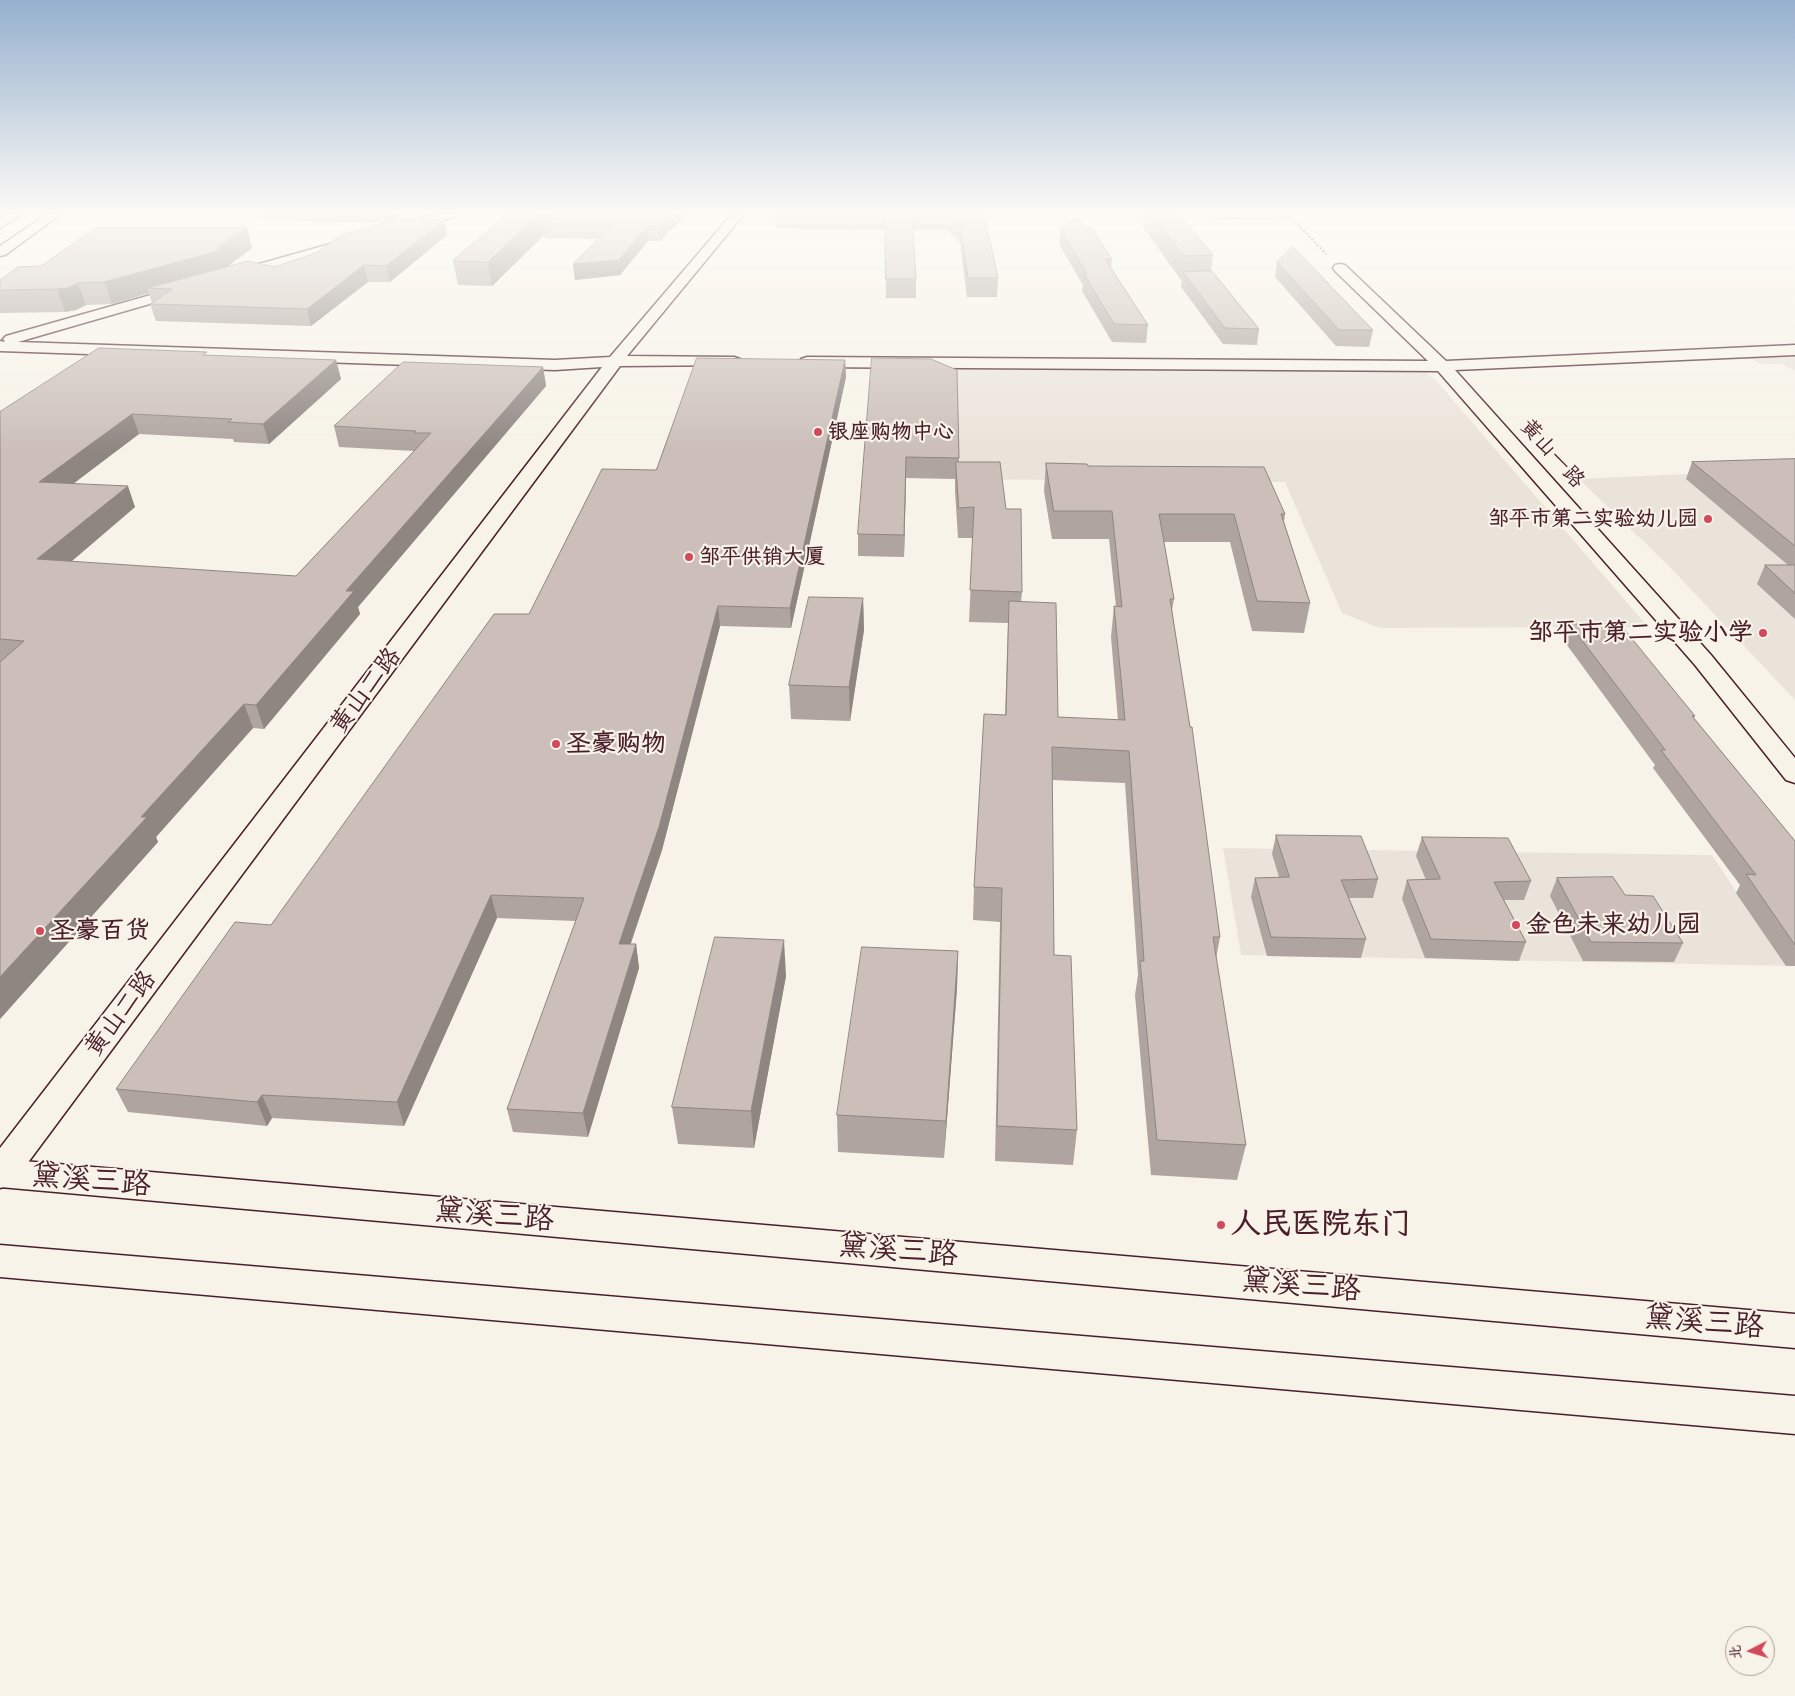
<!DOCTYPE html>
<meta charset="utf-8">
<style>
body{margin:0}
#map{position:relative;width:1795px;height:1696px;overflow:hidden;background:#f7f3e8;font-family:Caveat,"LXGW WenKai TC",sans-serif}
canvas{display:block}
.north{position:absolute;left:1725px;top:1626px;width:50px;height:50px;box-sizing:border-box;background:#f7f3e8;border:1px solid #b29e9c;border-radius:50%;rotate:265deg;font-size:14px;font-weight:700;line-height:20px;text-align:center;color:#4a1f2b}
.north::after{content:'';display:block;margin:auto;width:18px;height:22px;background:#d1495b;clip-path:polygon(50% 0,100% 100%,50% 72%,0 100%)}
</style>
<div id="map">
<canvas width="1795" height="1696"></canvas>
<div class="north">北</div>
</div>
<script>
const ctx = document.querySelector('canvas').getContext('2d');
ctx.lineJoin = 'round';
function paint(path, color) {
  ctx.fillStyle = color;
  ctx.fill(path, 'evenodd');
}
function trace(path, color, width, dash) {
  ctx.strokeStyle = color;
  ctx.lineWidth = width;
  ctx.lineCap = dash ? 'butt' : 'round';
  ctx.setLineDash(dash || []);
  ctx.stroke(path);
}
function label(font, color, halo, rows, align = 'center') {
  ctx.font = font + ' Caveat,"LXGW WenKai TC",sans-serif';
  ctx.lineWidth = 4.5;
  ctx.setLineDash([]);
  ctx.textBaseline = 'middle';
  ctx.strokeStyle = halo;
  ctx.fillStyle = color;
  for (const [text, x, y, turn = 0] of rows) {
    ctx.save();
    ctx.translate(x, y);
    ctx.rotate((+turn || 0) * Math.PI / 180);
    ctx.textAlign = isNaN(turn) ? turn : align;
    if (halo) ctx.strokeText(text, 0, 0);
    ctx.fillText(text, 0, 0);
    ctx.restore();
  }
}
paint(new Path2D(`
 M1795,355v16l-14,-7h-20l-12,-7z
 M956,367l453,2 15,3 10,6 214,249 -268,1 -38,-15 -57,-131 -327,-3z
 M1795,469v231l-127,-135 -89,-86z
 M1223,848l489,7 25,38 58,1v72l-554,-11z`), '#eae3da');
const minor = new Path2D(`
 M437,214h19l-2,3 -60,17 -6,-4 1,-3z
 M732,214h12l-117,142 107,1 6,2 2,3 -2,3 -120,1 -608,818 -12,4v-40l602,-781 -47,3 -555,-19v-10l5,1 -2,-3 3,-3 180,-51 5,1 2,3 -2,3 -173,50 537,18 55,-3z
 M355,237l7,4 -2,3 -128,36 -7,-4 2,-3z
 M1340,264l5,1 101,96 349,-16v10l-340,15 256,285 84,103v25l-9,-3 -91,-115 -257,-294 -631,-4 -6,-2 -2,-3 2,-3 6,-2 621,4 -93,-90 -2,-3 2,-3z`);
const major = new Path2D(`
 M8,214h14l-22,14v-9z
 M47,214h14l-56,41 -5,1v-10z
 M0,1159l1795,155v34l-1795,-161z
 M0,1245l1795,151v38l-1795,-157z`);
trace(minor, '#4a1f2b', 3);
trace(major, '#4a1f2b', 3);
trace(new Path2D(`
 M1207,214l5,5 79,-2 35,37`), '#4a1f2b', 2, [2, 2]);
paint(minor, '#f7f3e8');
paint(major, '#f7f3e8');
paint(new Path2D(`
 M259,214h142l-8,6 54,15 -57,47h-22l-57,44 -155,-5 -6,-17 2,-1 -3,-10 -37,11 -26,1 -10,5 -11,2 -65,1v-33l41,-14 211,-18 -24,18 47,1 43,-15 65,-29 -122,-3z
 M507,214h179l-11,13 -6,3 -8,11h-13l-28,34 -45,5 -2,-16 25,-25 -53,-1v-4l-53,52 -34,-1 -5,-24z
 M775,214h209l14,64 -1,19h-30l-7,-55 -13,-12h-34l3,49v19h-30l-1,-68 -109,-2z
 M1144,214h35l34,41 -2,16 48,58 -2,16 -34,-1 -42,-57 1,-8 -1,1 -38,-53z
 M1085,227l27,32 -1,9 37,57 -2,18 -34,-1 -30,-51 1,-6 -24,-41 1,-16z
 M1277,262l96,68 -4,17 -33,-1 -61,-69z
 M208,355l128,5 5,19 -72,65 -35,-2 -1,-3 -94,-5 -66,49 62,24 -64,55 225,14 119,-125 -76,-4 -5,-21 209,-59 3,19 -188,221 2,7 -96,115 -11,-1 -97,109 2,5 -158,177v-607z
 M845,360l1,17 -55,251 -71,-2 -58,224 -32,94h6l3,24 -51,169 -75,-5 -6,-23 69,-188 -79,-3 -93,208 -132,-8 -5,8 -139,-14 -12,-23 155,-164 258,-311 127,-144z
 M957,370l2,92 47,47 16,83 -1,10 37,115 60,3 -7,-83 3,-31 2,1 -7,-68h-57l-8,-48 2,-28 42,3 197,48 -1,8 26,81 -6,30 -52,-2 -22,-89h-66l10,57 -2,11 48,327 -4,22 30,186 -9,35 -86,-5 -16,-180 3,-20 -13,-192 -73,-3 2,175 23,175 -4,35 -78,-4 5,-239 -27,-2 1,-33 31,-172 3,-92 -39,-1 4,-84h-15l-3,-47v-12l-49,-1 -2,79 -46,-1v-22z
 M1795,459v160l-38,-35 8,-19h23l-102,-86 6,-17z
 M863,598l1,32 -14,91 -59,-2 -2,-34z
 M1570,624l125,92 -1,2 101,123v125h-9l-50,-73 4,-8 -87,-117 2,-3 -91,-124z
 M1276,835l102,44 -5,19h-24l17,41 -5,19 -94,-2 -16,-59 4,-19 24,-1 -7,-23z
 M1422,837l109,44 -7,19h-20l22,42 -7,19 -94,-3 -23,-59 5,-19h19l-10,-24z
 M1557,878l126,65 -9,19 -91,-1 -33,-65z
 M958,951l-1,37 -13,170 -106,-6 -1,-37z
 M786,976l-32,172 -76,-4 -6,-37z`), '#afa49f');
paint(new Path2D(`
 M387,214h14l-12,9z
 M539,214h18l-14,9 2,11 -53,52 -4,-24z
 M672,214h14l-11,13 -6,3 -8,11 -2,-15 8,-10z
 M444,220l3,15 -57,47 -4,-16z
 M647,226l1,15 -28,34 -45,5 -2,-16z
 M247,227l5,21 -25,19 -79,21 1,5 -37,11 -8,-22 113,-34z
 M364,265l4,17 -57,44 -4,-17z
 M78,283l8,22 -10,5 -11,2 -8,-23z
 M336,360l5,19 -72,65 -6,-20z
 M845,360l1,17 -55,251 -1,-20z
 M543,367l3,19 -188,221 2,7 -96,115 -8,-24 90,-114z
 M132,414l7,20 -91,69 -9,-21z
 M906,457v21l-2,79v-22z
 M128,486l7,21 -88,75 -10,-23z
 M863,598l1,32 -14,91 -1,-34z
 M718,606l2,20 -58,224 -39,117 -4,-23z
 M244,704l9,24 -97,109 2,5 -158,177v-42l141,-160z
 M491,895l6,23 -93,208 -7,-24z
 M784,940l2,36 -32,172 -3,-37z
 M636,944l3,24 -51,169 -5,-24z
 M958,951l-1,37 -13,170 2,-37z
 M262,1095l10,23 -5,8 -10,-24z`), '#8f8682');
const building = new Path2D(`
 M507,214h32l-51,48 -35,-1z
 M554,214h118l-5,2 -8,10h-12l-28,34 -46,4 39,-39 -69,-2z
 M885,214h27l4,65h-30z
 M948,214h36l14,64h-30l-8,-54z
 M1152,214h27l34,41 -29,1z
 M1078,217l7,10h6l21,32h-7l43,66 -34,-1 -30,-50h3l-27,-46z
 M400,218l44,2 -58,46 -22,-1 -57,44 -157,-5 22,-15 -24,-1 100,-27 27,6 43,-15 23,-17z
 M97,227h150l-30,21 5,2 -118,32 -26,1 -10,5 -11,1 -57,1v-10l18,-13 23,-1z
 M1293,247l80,83h-34l-62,-68z
 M1212,271l47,58 -34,-1 -42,-56z
 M99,348l108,4 -4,3 133,5 -73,64 -35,-2 4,-3 -100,-5 -93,68 89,4 -91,73 259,17 135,-143h-17l2,-2 -82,-5 69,-64 140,5 -197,224h8l-98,114 -12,-1 -103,113h6l-147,160v-315l24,-21 -24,-2v-227z
 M697,358l148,2 -55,248 -72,-2 -59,221 -40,117h17l-53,169 -76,-4 77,-211 -93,-3 -94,207 -135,-7 -5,7 -141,-13 119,-167 36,3 223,-311h35l73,-145 54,1z
 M872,358l59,1 26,11 2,88 -53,-1 -2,78 -46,-1z
 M1795,459v87l-103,-84z
 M956,462h44l6,47h15l1,83 -52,-2 4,-83 -15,1z
 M1046,463l41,1 1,2 176,1 21,47h-4l29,89 -53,-2 -23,-87h-75l15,85h-4l20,128h2l28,210h-7l33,208 -89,-5 -17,-179h4l-15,-210 -77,-4 2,208 17,1 6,174 -80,-4 5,-238 -28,-1 10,-173 22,1 3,-114 47,2 2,114 67,3 -11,-114 8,1 -10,-96h-58z
 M1765,565h30v28z
 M809,597l54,1 -14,89 -60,-2z
 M1570,624h50l75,92h-3l103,125v104l-49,-71 10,1 -95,-125h4z
 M1276,835l85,1 17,43 -37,1 25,59 -95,-2 -16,-59 34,-1z
 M1422,837l86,1 23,43 -37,1 32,60 -95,-3 -24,-59 33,-1z
 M1613,877l12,18 28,1 30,47 -92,-1 -34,-64z
 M715,937l69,3 -33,171 -79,-4z
 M862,947l96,4 -12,170 -109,-6z`);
paint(building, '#ccbfb9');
trace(building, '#8f8682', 1);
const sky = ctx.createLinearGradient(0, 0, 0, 451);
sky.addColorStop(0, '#96b0ce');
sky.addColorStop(0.47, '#fbfaf5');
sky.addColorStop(1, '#fbfaf500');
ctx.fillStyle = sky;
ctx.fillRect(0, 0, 1795, 451);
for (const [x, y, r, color] of [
 [818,432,5,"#d1495b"],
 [1708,519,5,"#d1495b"],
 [689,557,5,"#d1495b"],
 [1763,633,5,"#d1495b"],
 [556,744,5,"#d1495b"],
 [1516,925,5,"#d1495b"],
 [40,931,5,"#d1495b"],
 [1221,1225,5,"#d1495b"]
]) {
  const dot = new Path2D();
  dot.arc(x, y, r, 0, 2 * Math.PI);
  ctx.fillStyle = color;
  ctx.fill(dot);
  trace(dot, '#f7f3e8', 2);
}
label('bold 21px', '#4a1f2b', '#f7f3e8', [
 ["银座购物中心",828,432],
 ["邹平市第二实验幼儿园",1698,519,"right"],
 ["邹平供销大厦",699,557]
], 'left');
label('21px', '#4a1f2b', '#f7f3e8', [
 ["黄山一路",1552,454,48]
]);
label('bold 25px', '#4a1f2b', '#f7f3e8', [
 ["邹平市第二实验小学",1753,633,"right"],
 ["圣豪购物",566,744],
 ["金色未来幼儿园",1526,925],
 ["圣豪百货",50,931]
], 'left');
label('25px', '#4a1f2b', '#f7f3e8', [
 ["黄山二路",366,691,-53],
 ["黄山二路",121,1014,-53]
]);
label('30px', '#4a1f2b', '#f7f3e8', [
 ["黛溪三路",91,1181,5],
 ["黛溪三路",494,1216,5],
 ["黛溪三路",898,1251,5],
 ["黛溪三路",1301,1286,5],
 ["黛溪三路",1704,1323,5]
]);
label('bold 30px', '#4a1f2b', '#f7f3e8', [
 ["人民医院东门",1231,1225]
], 'left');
</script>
